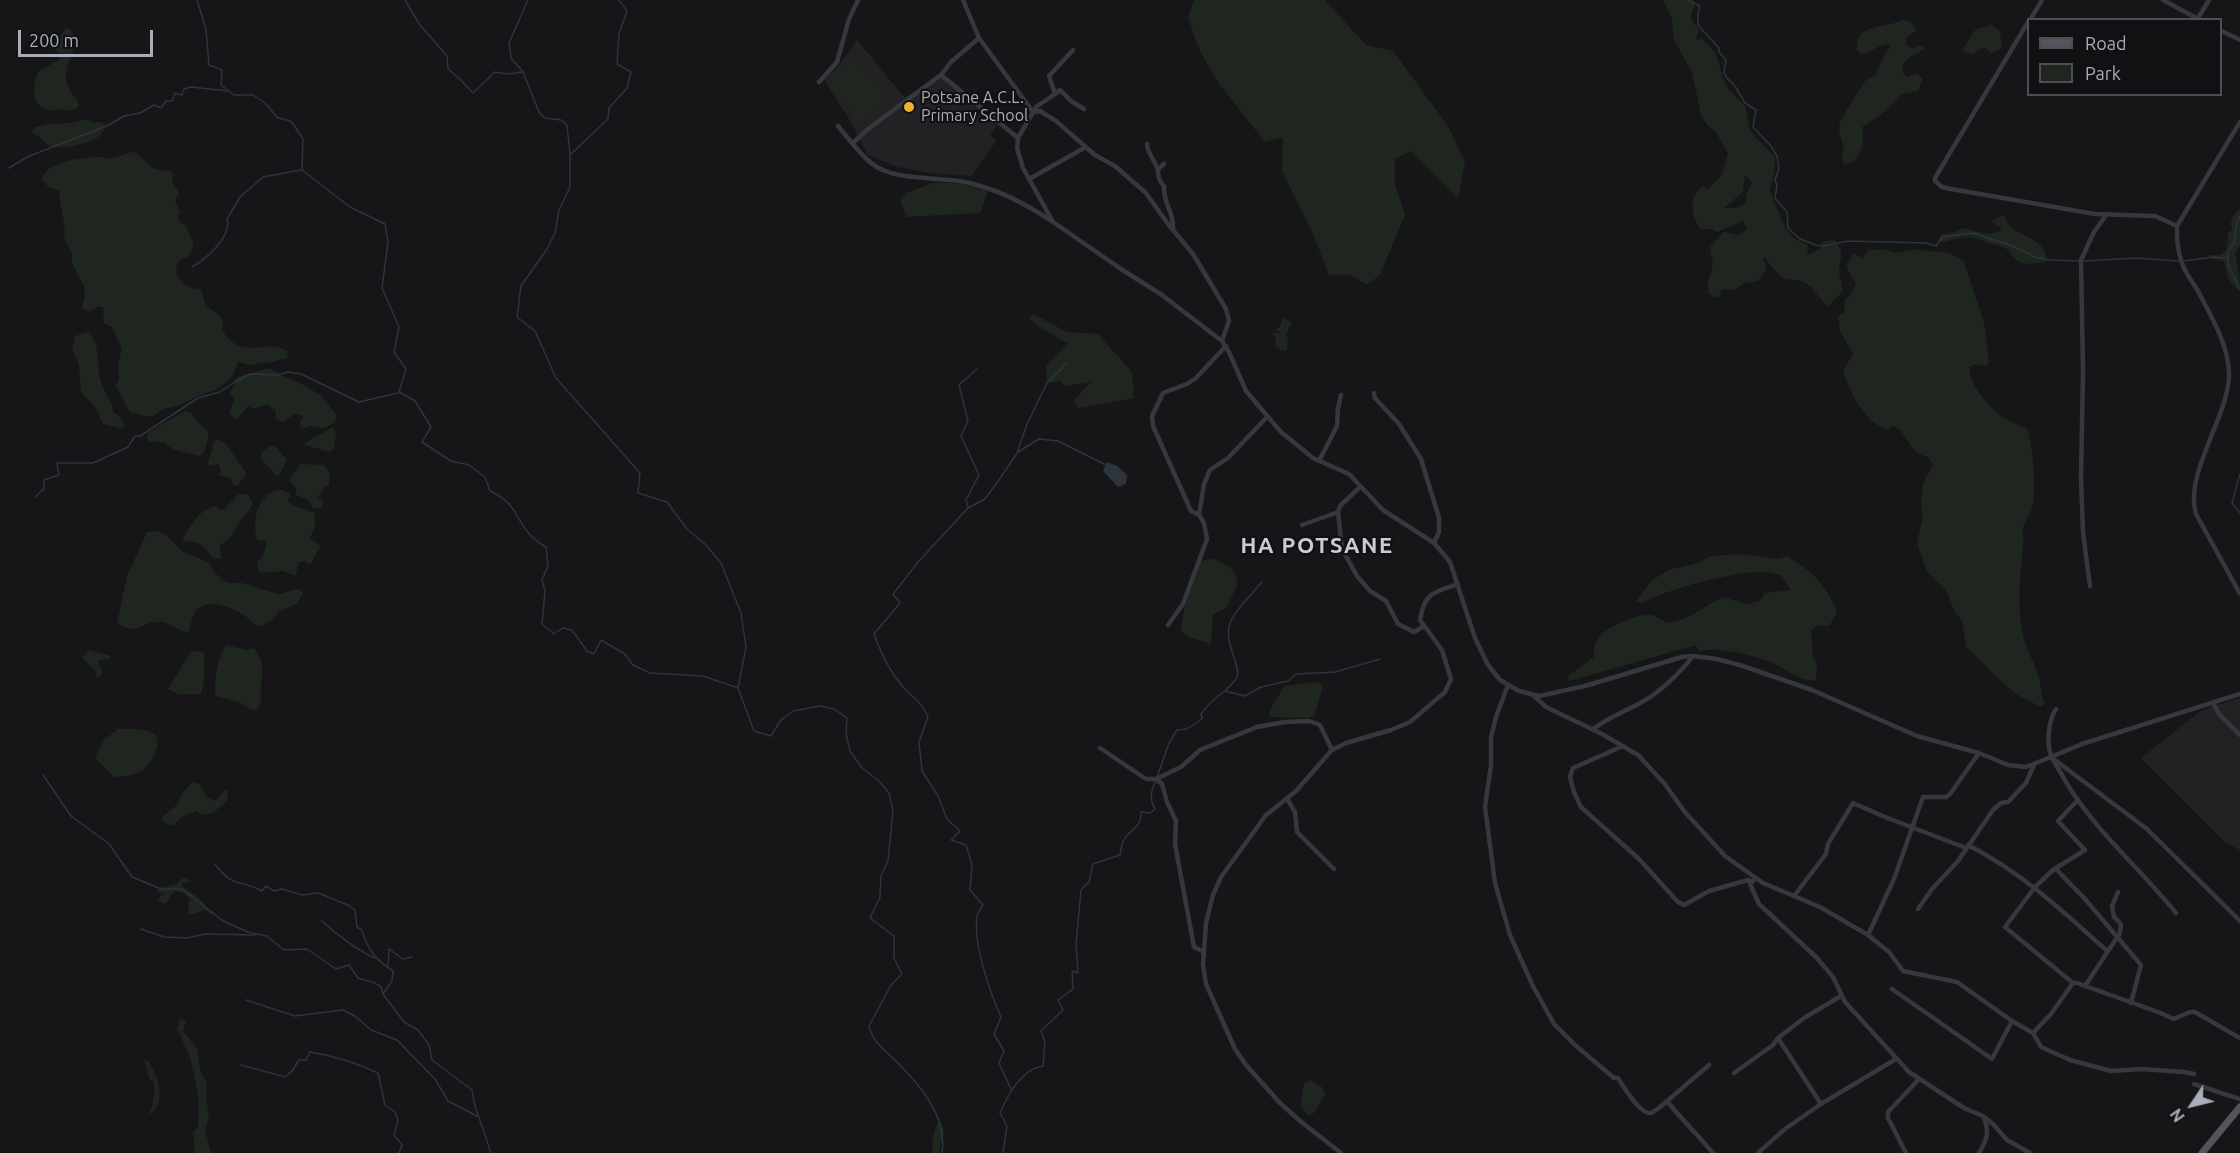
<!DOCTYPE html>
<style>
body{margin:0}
#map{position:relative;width:2240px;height:1153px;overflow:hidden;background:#161618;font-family:Ubuntu,sans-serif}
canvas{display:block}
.legend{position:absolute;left:2027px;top:18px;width:195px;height:78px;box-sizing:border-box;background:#111113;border:2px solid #4d4f55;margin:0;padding:8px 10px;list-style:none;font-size:18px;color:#a8adb8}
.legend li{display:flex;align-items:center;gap:12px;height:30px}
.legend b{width:30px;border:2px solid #4d4f55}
.north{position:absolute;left:2162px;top:1075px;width:60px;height:60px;-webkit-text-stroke:4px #111113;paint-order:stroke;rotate:235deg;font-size:16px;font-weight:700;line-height:24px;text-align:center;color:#a8adb8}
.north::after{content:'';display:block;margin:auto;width:21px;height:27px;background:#a8adb8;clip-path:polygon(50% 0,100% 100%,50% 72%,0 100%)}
.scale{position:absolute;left:18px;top:30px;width:135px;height:27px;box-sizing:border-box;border:3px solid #a8adb8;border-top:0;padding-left:8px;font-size:18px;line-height:21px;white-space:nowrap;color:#a8adb8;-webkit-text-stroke:4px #111113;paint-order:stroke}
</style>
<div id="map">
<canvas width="2240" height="1153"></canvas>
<ul class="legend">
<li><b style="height:8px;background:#53555c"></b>Road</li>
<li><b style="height:16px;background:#1e261f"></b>Park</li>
</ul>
<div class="north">N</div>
<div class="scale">200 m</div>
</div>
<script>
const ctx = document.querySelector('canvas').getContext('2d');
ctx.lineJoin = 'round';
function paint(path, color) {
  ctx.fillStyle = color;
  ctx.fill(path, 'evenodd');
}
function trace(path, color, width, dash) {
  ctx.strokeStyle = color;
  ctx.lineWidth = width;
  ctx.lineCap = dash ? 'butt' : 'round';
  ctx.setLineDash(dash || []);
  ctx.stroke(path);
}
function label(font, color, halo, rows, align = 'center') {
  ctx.font = font + ' Ubuntu,sans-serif';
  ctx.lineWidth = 4.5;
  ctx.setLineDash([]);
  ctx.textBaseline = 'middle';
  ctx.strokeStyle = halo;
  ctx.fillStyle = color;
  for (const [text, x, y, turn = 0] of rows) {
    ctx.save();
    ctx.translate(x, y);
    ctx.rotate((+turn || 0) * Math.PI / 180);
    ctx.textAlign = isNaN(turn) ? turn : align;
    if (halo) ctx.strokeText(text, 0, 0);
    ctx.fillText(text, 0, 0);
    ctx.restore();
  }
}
paint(new Path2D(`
 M857,40l48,58 33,-24 59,50 -7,12 7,4 -26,36 -42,-3 -32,-6 -29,-12 -20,-38 -24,-37 16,-16z
 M2240,698v152l-14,-7 -85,-85 61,-48z`), '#222225');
paint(new Path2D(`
 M1194,0h131l41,45 27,6 55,75 17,36 -7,36 -47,-47 -16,8v25l10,31 -25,60 -13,10 -18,-11 -20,1 -16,-41 -31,-63 1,-34 -18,5 -46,-58 -20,-35 -11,-32z
 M1663,0h31l1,7 -3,3 -1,9 8,11 -3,8 2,2 4,-1 13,13 11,34 19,20 5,23 6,9 19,19v12l-5,20 4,13 12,27 9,10 12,6 1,10 11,-6 3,-7 13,-2c11,16 4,16 4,32 1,7 3,13 3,20l-15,15 -16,-20 -9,-6 -17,-2 -8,-6 -13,-16 -1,3 3,4v6l-8,11 -14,2 -11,7 -10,-1 -5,8h-5l-5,-4v-10l5,-19 -3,-17 14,-15 13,3 10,-5 -4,-9 -26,11 -6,-3h-10c-11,-11 -12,-34 2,-43l5,3 14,-14 6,-22 -13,-22 -8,-6 -6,-10 -9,-43 -18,-32 -2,-21zM1745,175l7,8 -5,10 -2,10 -8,5h-13l19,-16z
 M1902,20l8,1 7,9 -11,8v6l6,5 8,-4 5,3c-10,9 -24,8 -22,25l5,4 8,-4 7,6 -5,12 -16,3 -21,21 -19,12c3,14 -1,37 -18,37 -3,-7 0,-11 -1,-18 -1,-8 -6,-16 -3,-23 1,-4 24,-42 27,-44 0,0 8,-3 8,-4 6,-10 7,-19 15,-28l-1,-3c-11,0 -18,9 -28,10l-4,-4c-2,-28 28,-21 45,-30z
 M1991,25l8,5 3,14 -3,6 -8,3 -6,-5h-4l-9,7 -10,-5 13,-20z
 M67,27c27,20 -22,40 11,73l1,7 -9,4c-7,-2 -12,-1 -19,-1 -21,-1 -18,-26 -13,-38l19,-11 4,-6 -9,-9z
 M855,57l33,44 -29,21 -33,-44z
 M86,119l8,4 8,-1 3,4c-1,3 -2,6 -5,9 -6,8 -39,15 -49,11 -7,-3 -11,-10 -19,-13l2,-5c17,-8 34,-1 52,-9z
 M134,151l20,18 17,2 2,5 -1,7 7,9 -4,9 5,11 -3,4 3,6 6,4 8,19 -5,11 -10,5c-9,16 6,28 22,28 2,4 2,10 4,14 6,11 23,10 17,27 20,33 46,7 65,21l1,6c-7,4 -11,2 -18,6l-4,-1 -15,3 -13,-3 -6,15 -17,13 -12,4 -25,12 -15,3 -10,7h-8l-15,-4 -15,-27 4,-4 -1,-18 4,-14 -10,-22 -8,-4 -1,-16h-5l-9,5 -7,-4 3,-11 -1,-11 -12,-23v-9l-8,-16c3,-14 -5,-33 -5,-48l-10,-2 -7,-8c2,-18 40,-23 57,-23 3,-1 5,2 9,2 3,0 23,-6 26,-8z
 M937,182l24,2 27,7 -8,22 -74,4 -6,-17 8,-8z
 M2240,208v38l-5,7c3,14 5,23 5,39l-11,-11 -5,-20 -13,-2 -2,-4h12l6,-7 1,-15 4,-4c-3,-10 1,-13 8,-21z
 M2004,215c2,5 3,9 7,12 12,11 38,13 35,35 -10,1 -23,5 -32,-4 -4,-4 -3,-7 -9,-10 -10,-4 -22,-7 -32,-10 -11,-4 -22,4 -33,4l-1,-4 3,-4 11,-1 9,-5 26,6 13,-3v-4l-9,-4 1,-3z
 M1917,249c18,4 33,0 47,13l20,61 5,38 -2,5 -13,-2 -5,3c3,27 32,55 58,61 6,18 9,56 6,76 -1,9 -8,16 -10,25 -1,6 1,13 0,19 -3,29 -7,61 1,91 4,14 13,28 16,43 1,8 1,13 5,21l-4,4c-9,-5 -18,-8 -26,-14 -18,-14 -32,-32 -49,-46l-4,-26 -7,-9 -9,-22 -19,-18 -10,-29 6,-26 -2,-14 2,-20 10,-18 -5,-8c-22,-5 -17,-22 -35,-31l-6,4c-24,-10 -36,-36 -44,-59l10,-17 -13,-23 -2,-15 6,-4 1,-13 5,-3 6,-12 -10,-17 7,-14 9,5 7,-8h18l10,3z
 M1033,314l34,18 31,2 34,38 2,26 -56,10 -4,-8 17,-18 -27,4 -4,-5 -13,2 -1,-17 22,-22 -30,-18 -9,-8z
 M1283,317l9,6 -6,12 2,2 -1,14 -6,-1 -6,-4 1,-6 -4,-7h9l-6,-4 5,-2z
 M89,332c12,14 7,33 12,50 3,11 12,19 12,30l6,4 6,10 -2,3 -20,-5 -8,-17 -14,-15 -2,-28 -7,-15 3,-13z
 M270,368l12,8 22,9 16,10 17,20 -2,8 -11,5 -13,-2 -10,3 -1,-6 3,-7 -8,-2 -12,8 -7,-2v-9l-9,-7 -13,5 -6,-3 -11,13 -8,-5 5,-14 -4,-7 7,-16z
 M185,411l6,2c5,11 15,13 18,21l-5,19 -5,3c-14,-5 -25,-3 -35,-14l-16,-1 -1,-8z
 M332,427l4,5 -2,16 -4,4 -26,-7c8,-8 19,-11 28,-18z
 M217,439l9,5 21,30 -10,12 -4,-1 -2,-7 -12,-2 2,-5 -2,-7 -11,2c0,-9 5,-13 4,-22z
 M271,446l5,1 11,13 -8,16 -4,-1c-4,-8 -11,-10 -15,-18l4,-7z
 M300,464l24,1c6,7 6,11 5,20l-4,1 -7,11 6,6 -3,5h-8l-4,-7 -13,-6v-7l-6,-6 1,-6z
 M276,490h7l7,4 -2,7 7,5 20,7v14l-5,11 10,8c-2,6 -7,10 -7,16l-4,3 -4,-4 -6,1 -3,13h-4l-8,-4 -25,2 -2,-10 6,-8 4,-12 -3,-3 -6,1c-7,-18 -1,-44 18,-51z
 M239,494h9l5,10c-4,8 -10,12 -14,19 -6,10 -8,17 -19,22l1,14 -8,-1c-4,-5 -10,-13 -15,-15 -6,-2 -11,-1 -16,-3 8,-13 17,-31 33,-34l7,5z
 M158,531l9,5 15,15 28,12 4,9 13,11h15l36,11 21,-5 4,4 -5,10 -20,9c-4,9 -12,13 -22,14 -11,-15 -51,-34 -62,-12 -3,5 -3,13 -6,19 -9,-3 -18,-10 -26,-11 -22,-2 -22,16 -45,1l10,-47 20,-44z
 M1742,554l37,5 8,-3c24,14 41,30 50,57l-8,13 -11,-1 -7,6 2,25 4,10 -1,14c-14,2 -28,-9 -39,-15 -20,-10 -57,-18 -78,-14l-3,-6 -127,36 -1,-5 26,-19c0,-6 0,-13 4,-18 7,-12 40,-26 54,-24 7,2 12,9 21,7 18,-3 34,-18 50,-25l24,7 13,-3 4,-8 27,-3 -10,-15c-5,-1 -9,-2 -14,-3 -25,-3 -102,17 -124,31l-7,-2 16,-21 19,-11 28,-6 11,-7z
 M1213,559l16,7 8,11v8l-10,22 -14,8 -2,29 -22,-7 -8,-6 3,-21 15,-45 4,-5z
 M226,645l21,5 7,-2c10,13 9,22 7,38 -1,9 3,16 -5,24l-6,-1 -11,-7 -24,-6c0,-17 1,-37 11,-51z
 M89,650l22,6 -3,4 -4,-1 -6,2 5,12 -4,5 -3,-1 -1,-7 -13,-12z
 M193,651l11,1v29l-3,13h-23l-10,-5 21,-35z
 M1317,682l6,4 -9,31 -11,1 -33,-1v-7l14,-24z
 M118,729c10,0 24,-1 33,3 15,6 1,29 -6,36 -8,8 -20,8 -31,9l-19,-19 9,-18z
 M192,782l8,2 6,12 9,5 10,-11 3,1 -1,10 -14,12 -12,2 -5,-4 -13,5 -10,9h-6l-5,-5v-3l15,-12 4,-10z
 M183,878h3l5,4 -8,1 -2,3 16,10 12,13 5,3 -1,3 -8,-5 -14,5 -3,-2 1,-5 -2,-4 3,-5 -6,-6 -10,-2 -7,11 -4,2 -6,-5 8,-6 -7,-1v-4l17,-3z
 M181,1019l5,3 -3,9 14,18 4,23 6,11 -1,13 3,21 -4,13 6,23h-16l-2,-21 5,-5 1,-27 -8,-40 -14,-32 2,-2v-6z
 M144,1060l4,1c10,15 20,43 0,54 6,-10 8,-25 5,-36l-3,2z
 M1311,1080l11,7 3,8 -11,18 -6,2 -8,-9 4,-23z
 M938,1121l4,2 2,9 -5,21h-7l1,-16z`), '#1e261f');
paint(new Path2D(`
 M1107,462l10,4 10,9 -1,9 -8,3 -15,-16z`), '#2c353c');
trace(new Path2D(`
 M197,0l9,29 3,36 13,5 -1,15 13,10h19l12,8 13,15 13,3 12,18 -1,31 48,37 35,17 3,18 -6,46 17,39 -5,25 12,17 -7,23 16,9 16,26 -9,15 29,19 18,4 16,12 5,14c28,13 23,25 41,45 4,4 10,8 15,11l2,19 -6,14 3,11 -3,33 12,10 9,-6 9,2 15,21 7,3 7,-14 24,14 8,11 17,8 53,3 35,12 16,43 17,5 10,-16 12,-9 27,-5 14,3 13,9 -1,15 4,18 12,17 17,13 10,12 4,18 -5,50 -7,15 -1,21 -10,21 24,18v22l8,16 -11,11 -22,41c4,16 14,23 25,33 25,25 54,57 48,94
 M405,0l15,25 27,31 1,13 13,11 12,13 22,-21 13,2 14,-2
 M528,0l-19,43 2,15 12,14 16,40 6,6 16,2 6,5 3,30
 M619,0l8,11 -8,23 -2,30 14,8 -4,16 -18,20 -1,11 -38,36v32l-11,23 -4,23 -8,16 -26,37 -4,31 18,14 21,47 84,95 -2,20 29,9 20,27 18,15 16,19 20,50 5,34 -8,41
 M1688,0l12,6 -2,7v12l21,23v4l7,8 -2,12 2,5 9,9 10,17 11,7 -3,17 18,19 6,10 2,13 -4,10 2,7 -2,12 12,14 1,16 12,11 16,6 8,1 24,-5 78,2 10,3 6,-9 31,-4 40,13 22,11 15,3 29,1
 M9,168l18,-11 82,-32 15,-9 16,-3 14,-8 7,3 5,-7h6l3,-8 7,2 2,-6 7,-2 37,4
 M2240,216l-4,11 -2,17 -6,7v14l12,24
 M2084,261l52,-3 43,3
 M2184,261l29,-4 15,1
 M192,267c14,-8 40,-30 35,-48l13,-22 23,-20 38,-7
 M1018,452l21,-13 19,2 48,24
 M2240,474l-8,29 8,10
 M35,497l9,-8v-9l15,-5 -2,-12h36l35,-16 7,-11h5l58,-38 22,-6 16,-11 14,-7 28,1 10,-3 13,2 58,28 39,-9
 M968,507l-2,-7 13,-25 -18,-39 7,-15 -9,-36 18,-16
 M1225,691c3,-4 10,-9 12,-14 4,-10 -12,-34 -8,-50 2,-13 24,-34 33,-45
 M43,775l28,41 38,28 23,33 29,12h21l41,32 25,11 19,4 17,14 23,-1 29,20 13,-4 9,13 17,5 6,4 2,7 21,28 14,8 11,15 3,15 40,30 3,16 16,47
 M1157,777l12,-34 8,-13 10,-1 15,-10 -1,-5c7,-10 14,-16 24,-23l20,5 16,-9 27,-6 8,-7 39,-2 45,-13
 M215,864c18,25 26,15 47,27l4,-5 8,5 8,-2 20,6 16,-2 30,12 7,5 2,17 5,3c5,19 14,30 31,41l-1,10 -9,13
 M322,921c13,12 36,30 53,37
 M141,929l23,8 23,1 18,-4 50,1
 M388,967l1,-18 14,10 9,-2
 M246,1000l49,16 48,-6 12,6 16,14 26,10 38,39 13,22 29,15
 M241,1065l44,12 7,-6 7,-11h7l4,-8c24,4 47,11 68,21l7,32 10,7 3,8 -4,15 8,10 -3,8
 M1011,1089l-12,-26 5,-12 -10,-17 7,-17c-11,-25 -28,-72 -24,-100 0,-4 4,-8 6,-12l-13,-15 2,-25 -6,-20 -15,-5 9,-9 -13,-12 -9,-23 -16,-25 -3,-29 9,-25c-5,-13 -14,-19 -24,-29 -15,-17 -23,-34 -30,-54l26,-31 -7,-9 26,-33 49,-53 17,-9 16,-22 16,-24 10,-29 20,-41 20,-20
 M1003,1153l4,-27 -7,-13c8,-18 21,-44 43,-47l2,-24 -4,-11 22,-21 -5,-10 15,-11 -1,-18 6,2 -2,-28 5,-55 8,-8 4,-18 27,-9c1,-4 1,-11 4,-15 5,-10 18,-12 17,-28l9,1 5,-4c-6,-11 -4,-16 0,-27`), '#2c353c', 1.5);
trace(new Path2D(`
 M963,0l16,38 54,74 7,-1 16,10 39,34 20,11 31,27 22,31 25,30 33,55 3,12 -7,20
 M2163,0l37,20
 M2198,18l11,-18
 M2030,20l12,-20
 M2028,22l-93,156v3l7,6 9,2 144,25 60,2 22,10
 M2220,30l20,10
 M1073,50l-24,26 6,18 -19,13 -18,31 -1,10 6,20 30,54 68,47 41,26 60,46 7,11 17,39 35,41 32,26 36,16 34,36 51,33 16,19 25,76 13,27 12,15 19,11 20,5 46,-10 97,-29 11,-1 24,3 26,7 69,24 105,46 62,17 29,12 18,2 25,-10 96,72 93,92
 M941,75l77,63
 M819,82l18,-20 12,-43 9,-19
 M1055,94l5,-4 11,11 13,8
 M2240,122l-63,104c0,13 0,24 5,37 3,10 10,18 16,28 13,25 32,56 31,86 -2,42 -45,97 -33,137l44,80
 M838,126c10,12 21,27 33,37 23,19 66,13 94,19 35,8 57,20 87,39
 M853,143l15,-14 73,-54 10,-13 28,-24
 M1147,144l1,6 10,19
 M1164,164l-6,5c0,8 1,12 6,17 -1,19 10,25 9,42
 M1029,179l57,-32
 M1374,393l1,5 24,26 22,35 18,59v14l-5,11
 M1319,461l18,-35 1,-17 3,-14
 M1360,487l-20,19 -2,6 4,37 15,27 13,15 16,10 12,23 16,8 10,-6
 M1199,515l5,-31 6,-14 18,-12 39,-41
 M1302,525l36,-13
 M2090,586l-7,-54 -2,-55 2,-106 -2,-111 13,-28 13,-18
 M1168,625l15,-21 24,-65 -3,-16 -5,-8 -8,-4 -38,-85 -1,-10 11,-23 24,-9 9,-6 30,-32
 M1508,685l-12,32 -5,20v28l-6,42 10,76 15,52 23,51 21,38 21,21 39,33h4c6,9 22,37 33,35 1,0 6,-4 8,-5l50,-43
 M1533,695l13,12 56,27 36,21 26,28 20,28 41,45 38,27 57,24 48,28 21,17 14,19 54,11 55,39 21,12 8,14 29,13 41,11 30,-2 43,3 10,2
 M2213,703l6,11 21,21
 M2056,709c-8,12 -10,35 -4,49 4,8 10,16 14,24 30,50 74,86 110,131
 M1593,729c16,-12 31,-17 49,-27 17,-9 39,-30 51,-46
 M1623,746l-50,22 -3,9 4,15 7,15 58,52 39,43 6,3 25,-14 39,-11 4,2
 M1100,748l46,31h10l6,5 5,18 9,19 -1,23 19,103 8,4
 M2051,757l31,-13 158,-50
 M1156,779l25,-12 19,-17 57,-23 28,-5 24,-1 11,4 12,25
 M1287,799l8,13 2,20 37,37
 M2077,801l-19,20 27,29 -32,20 -18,17 -30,40 68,56h4l81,29 16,7 16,-7h5l45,26
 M1968,845c53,27 95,66 139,106
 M2056,869l29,30 56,66 -10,38
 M1756,878l-6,6 9,20 58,54 16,19 12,25 64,70 55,36 19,8 10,8 14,16 23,13
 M1794,896l32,-42 2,-10 25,-41 32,14 81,31
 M1918,909l14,-20 26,-28 35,-51 8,-7 7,-1 18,-19 8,-18
 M1868,935l26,-56 29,-82h23l4,-3 29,-41
 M2085,986l35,-53 1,-9 -7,-7 -2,-11 6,-14
 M1892,989l100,70 20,-38
 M2033,1033l18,-19 22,-31
 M1778,1038l43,66
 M1734,1073l39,-28 5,-7 26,-20 37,-22
 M2194,1084l46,15
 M1667,1101c14,18 31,34 46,52
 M1341,1153l-41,-32 -20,-18 -34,-38 -11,-16 -29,-65 -3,-19 3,-42 7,-28 8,-18 45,-62 30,-24 36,-41 14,-7 45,-13 19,-8 35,-30 6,-13 -9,-29 -22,-30c4,-27 14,-28 38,-36
 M1758,1153l27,-24 36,-25 75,-45
 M1906,1153l-18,-35v-6l31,-33
 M1979,1153c8,-13 11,-23 4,-37`), '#37383d', 4.5);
trace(new Path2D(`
 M2202,1153l38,-46`), '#53555c', 7);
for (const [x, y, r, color] of [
 [909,107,6,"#f2b134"]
]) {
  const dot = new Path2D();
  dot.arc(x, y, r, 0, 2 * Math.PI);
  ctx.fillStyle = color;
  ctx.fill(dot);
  trace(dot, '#111113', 2);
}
label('16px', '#a8adb8', '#111113', [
 ["Potsane A.C.L.",921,98],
 ["Primary School",921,116]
], 'left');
ctx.letterSpacing = '1.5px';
label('bold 22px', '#c9ccd4', '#111113', [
 ["HA POTSANE",1317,546]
]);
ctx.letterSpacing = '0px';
</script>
